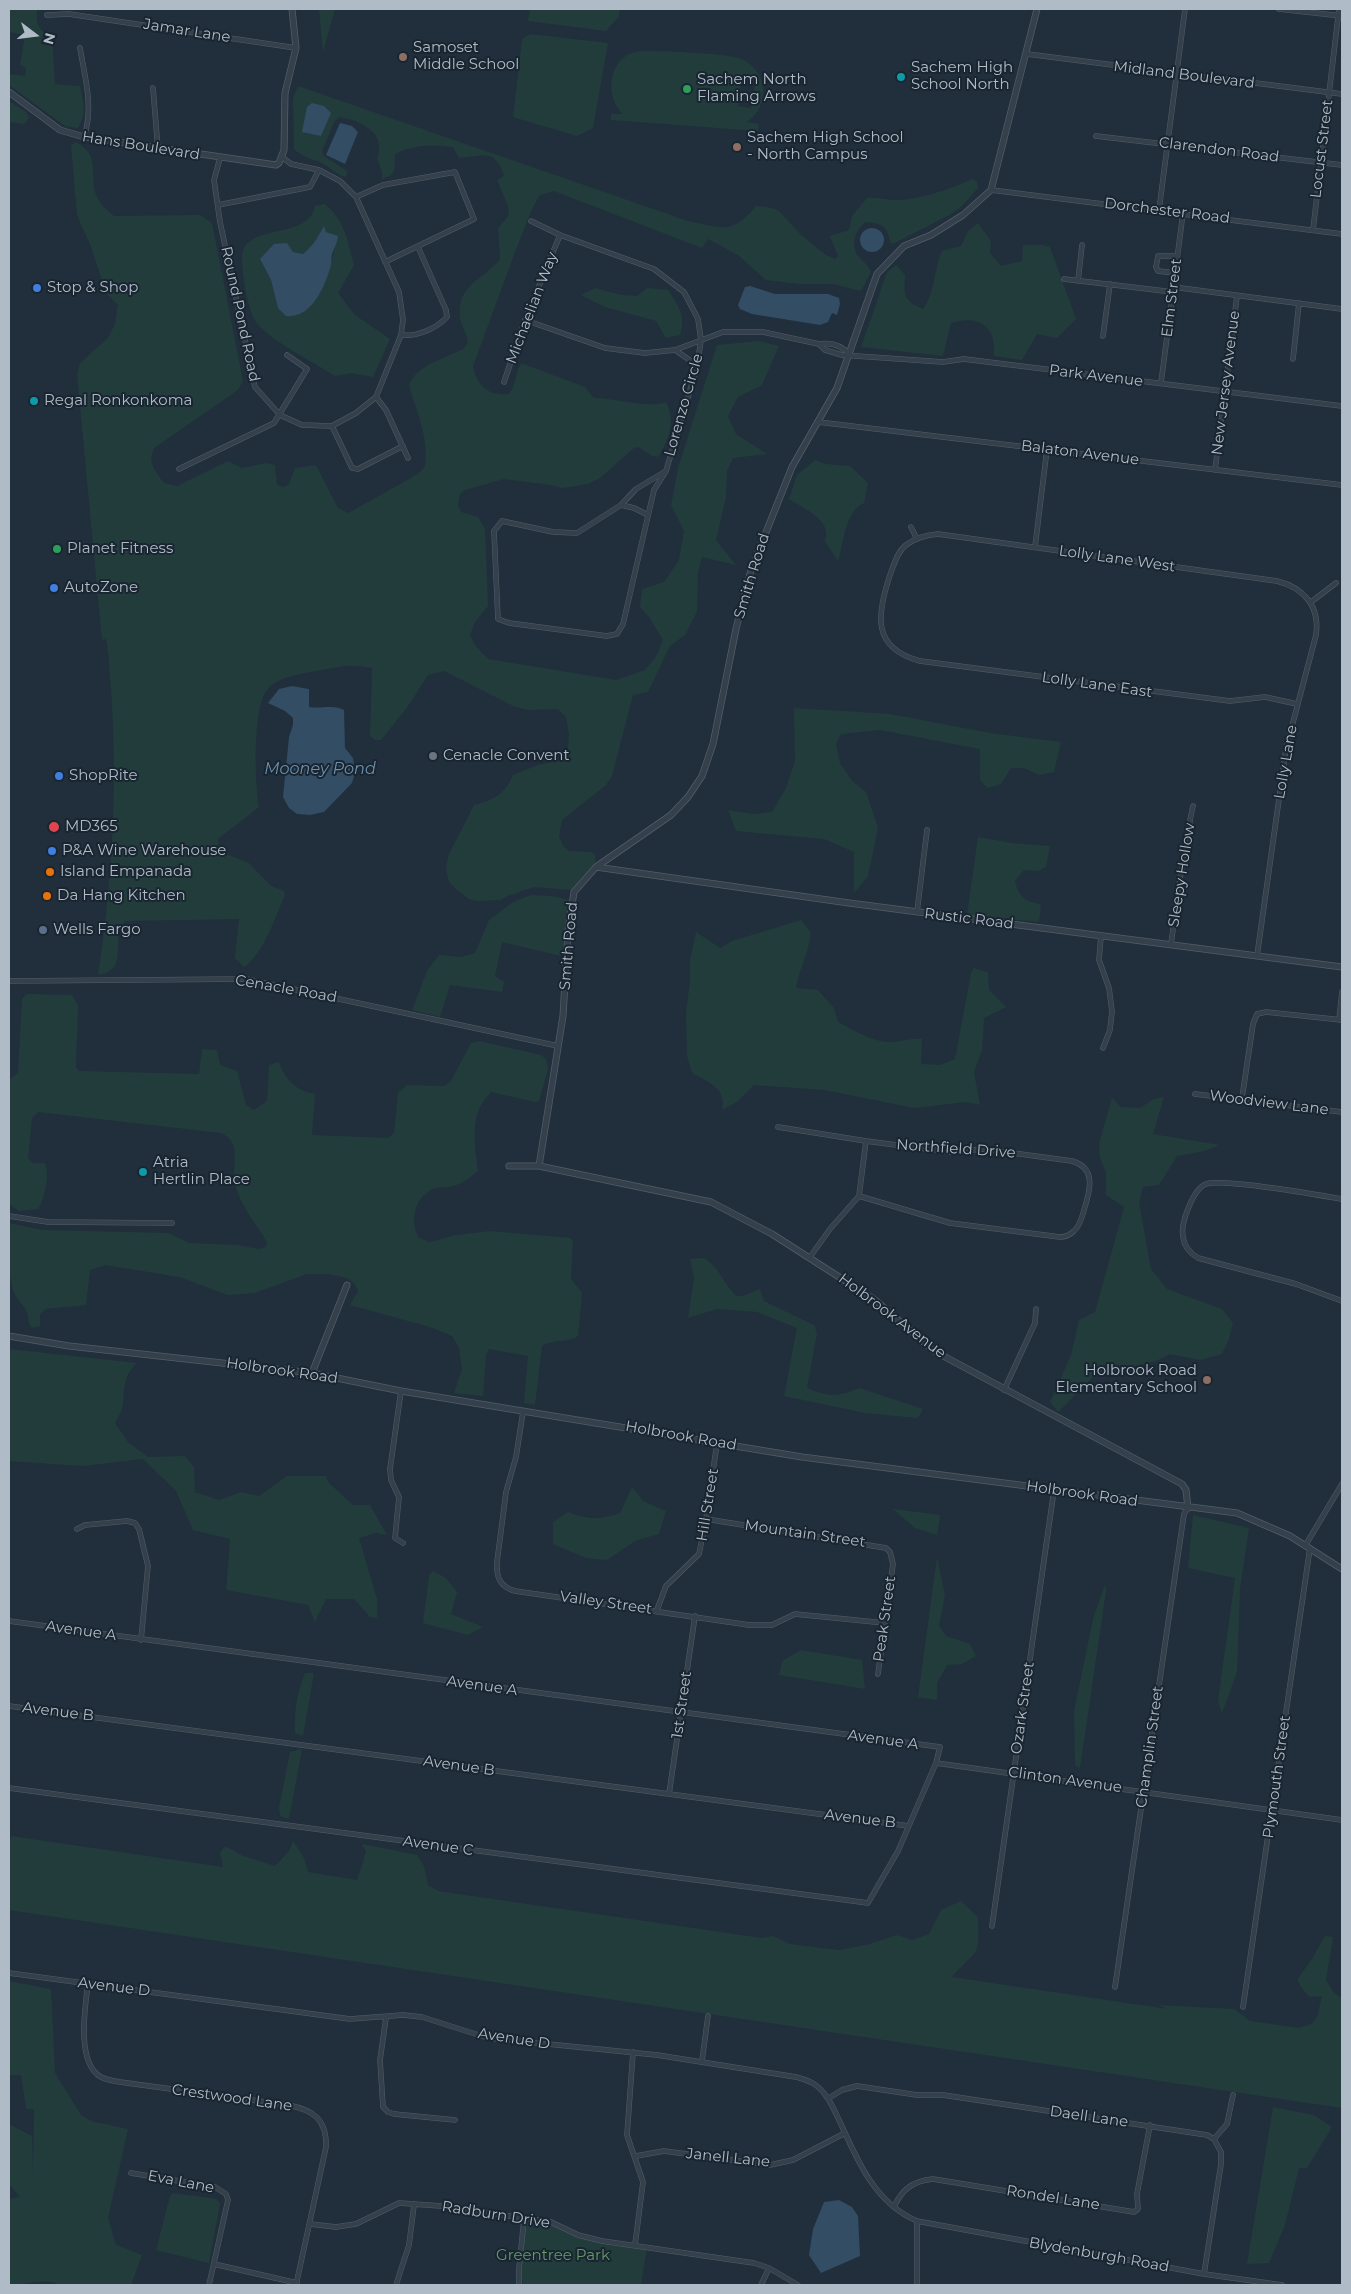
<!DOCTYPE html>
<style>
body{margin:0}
#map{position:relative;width:1351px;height:2294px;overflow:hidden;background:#202f3b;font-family:Montserrat,sans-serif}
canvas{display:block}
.frame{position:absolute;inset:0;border:10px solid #afbbc7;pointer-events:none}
.north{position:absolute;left:10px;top:10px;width:50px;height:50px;-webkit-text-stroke:4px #192530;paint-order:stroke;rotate:105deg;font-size:14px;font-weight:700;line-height:20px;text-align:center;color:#afbbc7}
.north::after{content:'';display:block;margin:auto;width:18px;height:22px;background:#afbbc7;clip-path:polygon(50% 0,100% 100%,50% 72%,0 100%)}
</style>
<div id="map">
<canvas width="1351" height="2294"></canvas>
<div class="frame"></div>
<div class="north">N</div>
</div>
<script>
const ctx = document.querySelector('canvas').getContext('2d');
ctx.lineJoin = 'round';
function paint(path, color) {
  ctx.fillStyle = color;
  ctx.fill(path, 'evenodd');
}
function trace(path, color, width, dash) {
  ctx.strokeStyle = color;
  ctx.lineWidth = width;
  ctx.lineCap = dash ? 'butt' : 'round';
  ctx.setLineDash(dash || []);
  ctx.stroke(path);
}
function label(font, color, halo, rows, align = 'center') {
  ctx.font = font + ' Montserrat,sans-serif';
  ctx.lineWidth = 4;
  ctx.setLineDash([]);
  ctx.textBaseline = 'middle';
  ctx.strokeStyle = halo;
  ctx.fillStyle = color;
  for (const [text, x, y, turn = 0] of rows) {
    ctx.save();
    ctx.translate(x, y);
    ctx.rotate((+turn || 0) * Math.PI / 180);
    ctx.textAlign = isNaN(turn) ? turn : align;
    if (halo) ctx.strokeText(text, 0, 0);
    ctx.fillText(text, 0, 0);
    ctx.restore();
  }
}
paint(new Path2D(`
 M9,9l28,1c-1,14 1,21 15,26l3,48 25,2c3,15 7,29 -2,42l-13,-2 -56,-41v-11l16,2 1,-8 -6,-3 5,-30 -16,-3z
 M319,9h16l-12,43z
 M530,9h90l-1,7 -13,15 -78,-10z
 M530,34l78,9 -15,85 -16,8 -64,-19 9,-78z
 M656,51c20,1 69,2 85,8 12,5 22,17 22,30 1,14 -5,25 -16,33l12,2 -1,7 -147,-11v-6h12c-17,-16 -16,-48 6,-60 9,-4 18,-3 27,-3zM741,80l13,1 1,15 -3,1 -1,11 -13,-2z
 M298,86l390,135c33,7 45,14 68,-15l11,1 11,3 23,25 25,20 9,4 3,-3 -8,-20 19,-6 3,-14 15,-18c10,-1 18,2 28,2 21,1 58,-12 77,-21l5,3 1,6 -16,18 -11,8 -58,30 -3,-2c-2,-17 -10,-19 -25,-20 -9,8 -15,22 -7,34 5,6 10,8 13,16l-10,19 -27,-7h-34l-34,-4 -28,-25 -30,-16 -6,9 -148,-57 -14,4 -8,14 -18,46 -41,111c4,21 16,30 36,28 7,-9 6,-20 12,-31l64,24 9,11c21,0 56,11 72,4 10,20 3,37 -8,55l-6,-1 -14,-9 -4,1 -34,30 -12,6 -26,4 -11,-3 -47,-6 -39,11 -5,4 -2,11 3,7 17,5 7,12 3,77 -13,16 -5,13 4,9 14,15 128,21 29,-10 12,-15 6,-15 -14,-23 -9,-10 2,-18 22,-7 15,-22 5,-29 -13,-26 7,-37 39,-123 42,-4 20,5 -17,39 -24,12 -10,19 8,18 31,20 -34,4 -6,13 -1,26 -10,43 20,25 -34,-8 -4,15 -1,39 -12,24 -15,11 -22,46 -15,3 -21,81 -6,9 -44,35 -3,16 4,10 6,5 22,1 4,3v8l-24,27 -37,-3 -27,9 -6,4 -24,1 -8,-2 -13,-10 -7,-7 -3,-12 2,-14 26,-51c20,-5 31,-11 39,-30l25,-10 29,-6 2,-25 -3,-17 -8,-8 -30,1 -15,-4 -69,-35 -16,4 -22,34 -25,31h-6l-5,-4 2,-68c-24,-5 -33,-1 -56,3 -15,3 -40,6 -49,19 -15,19 -12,93 -8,117l-41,32 1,12 30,12 22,23 13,5 1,4c-9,20 -22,60 -41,72l-9,-9 4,-39 -114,2c-16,18 6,49 -27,54 17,-108 21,-222 9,-331l-1,-5 -4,1 -25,-266 3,-11 28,-25 7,-14 3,-19 -12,-12 -16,-49 -9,-19 -4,-11 -6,-69 5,-3c27,14 11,37 22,57 4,7 10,12 16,17l86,-1 12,8 31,158 -5,9 -84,58c-7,15 1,22 10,35l13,3 51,-25 14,7 25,-5 8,2 2,20 7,2 5,-3 6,-16 21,-3 22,43 10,5 70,-39 7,-8c4,-28 -8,-54 -16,-80 5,-20 37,-28 54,-37l5,-7c-1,-9 -8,-17 -8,-25 -3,-34 23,-36 40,-58l-2,-31 11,-13 -1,-9 -11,-26 7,-4 -3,-9 -8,-10 -10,-2 -24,3 -6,-11c-17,-3 -42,-2 -58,7 -1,15 3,20 -13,25v-7l-5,-14c11,-24 -17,-38 -37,-41l-6,5 -12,29 2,5 23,15 -1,6c-10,-2 -16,-10 -24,-14 -11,-5 -19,-5 -28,-14l-1,-51z
 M9,101l17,11 3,6 -5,6 -15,-2z
 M325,204c19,15 23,38 29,61l-16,28 17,22 35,24 -17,38 -21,-4 -17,3c-20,-13 -66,-36 -79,-54 -7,-10 -13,-40 -13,-52 -1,-9 -3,-22 6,-28 20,-16 60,-7 66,-36zM324,227l2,5 11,4 -6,29 -53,43 -7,-28 -11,-21 26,-16 7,9 10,2 10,-8z
 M978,223l13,18 -1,12 11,13 21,-5 1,-16h19l8,2 26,72 -19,19 -20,-4 -15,26 -28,-4c0,-6 0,-15 -2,-20 -7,-18 -25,-18 -41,-13l-8,33 -82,-9 26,-75 9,-7 9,10c-1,22 -2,25 18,34 12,-16 11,-40 19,-58l19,-5 7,-15z
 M595,288l27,7 15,1 10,-8 21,2c11,17 18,25 12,45l-14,3 -10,-17 -51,-14 -24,-12z
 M815,460l11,4 24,2 18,17 -4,20c-19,8 -20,40 -26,58l-13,-20c7,-22 -21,-32 -36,-42l8,-24z
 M794,708l96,6 100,19 71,9 -7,30 -15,3 -15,-7h-13l-10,16 -13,4 -8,-8v-31l-100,-19 -39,4 -5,10 4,19 12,18 14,11 12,36 -10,48 -14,17v-41l-30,-13 -88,-8 -8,-21 25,4 19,-2 14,-24 9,-27z
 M978,837l34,6 38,3 -4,21 -8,4 -14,-1 -9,11c4,17 10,19 26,24l-2,17 -72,-7z
 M531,895l21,1 17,4 -8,56 -59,-14 -7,34 9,6 -2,10 -52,-7 -10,32 -28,-7 15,-39 12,-16 22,2 14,-4 14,-33 24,-18z
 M801,920l10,13c-2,19 -12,36 -15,55l22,2 16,18 4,14c13,7 37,21 52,20 11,0 20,-4 32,-3l-1,25 19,1 15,-6 16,-86 3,-5 14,4 1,18 17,17 -22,11 -2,32 -8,22 6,33 -14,-3 -52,6 -89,-18 -71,-5 -17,17 -15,8c5,-22 -14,-28 -30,-37l-5,-17 -1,-43 4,-32v-21l6,-28 24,16 12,-7z
 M26,994l46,1 6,11 -2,61 3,4 120,3 3,-25 15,1 3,15 17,6 9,34 8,5 13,-9 2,-36 10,-3c6,17 17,29 36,32l-3,41 76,3 6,-5 4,-40 9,-8 38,1 7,-7 19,-36 9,-2 61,14 5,4 2,10 -9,32 -4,1 -44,-10c-23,24 -16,48 -13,79 -7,6 -15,12 -24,15 -7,2 -17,0 -23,4 -18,10 -21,32 -12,48l11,4 26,-7 34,-4 80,7 3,3 -2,38 11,14 -4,43c-11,7 -25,3 -36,10l-7,59 -11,-2 4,-47 -39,-7 -3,6 -3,41 -29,-3 8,-24 -3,-21 -7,-12 -19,-8 -83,-23 8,-14 -3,-7 -8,-6 -18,-4h-22l-52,19 -27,2 -49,-18 -73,-12 -16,5 -4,35 -41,4 -5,6v11l-8,2c-5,-5 -3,-12 -6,-18 -4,-7 -11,-12 -13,-20 -6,-21 -4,-45 -4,-67l33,7 126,3 21,10 49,2 21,4 7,-2 1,-5c-11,-18 -27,-37 -32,-58 -4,-20 8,-41 -14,-51l-183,-21 -6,6 -4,40 5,5h12c5,13 0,35 -7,46l-19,2 -10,-7v-124l9,-7 4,-74z
 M1164,1097l-11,37 67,11 -16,6 -27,5 -18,29 -16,2 -4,16 12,66 16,20 55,20 11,14 -4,16 -7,15 -22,6 -30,-6 -14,7 -63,16 -35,35 -8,-10 21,-47 8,-35 16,-8 29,-105 -18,-12v-22l-6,-15 -1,-14 13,-46 9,9 19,1 14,-9z
 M704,1258c15,9 20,26 32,38h7l17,-7 4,12 50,24 3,8 -10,55c20,9 32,9 52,0l64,21 -5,9 -53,-5 -81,-17 13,-68 -40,-16 -40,-3 -29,9 6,-40 -4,-19z
 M9,1349l128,14c-13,11 -13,26 -14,41 -1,7 -5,13 -8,19l13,19 20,15 37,-1 9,11 1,25 24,8 22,-8 18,4 28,-20h39l2,6 25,23h17l17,30 -11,-2 -17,5 18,61v19l-7,-1 -16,-18h-28l-11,23 -7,-17 -82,-15 4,-51 -37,-9 -17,-39 -33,-32 -60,7 -74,-5z
 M632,1487l11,14 23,10 -7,23 -24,7 -28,19 -21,-2 -33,-14v-22l15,-10c19,8 33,8 52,1z
 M893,1509l47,6 -3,20 -22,-7z
 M1193,1515l56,13 -9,61 -3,83 -15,41 -4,-12 17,-123 -47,-10z
 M937,1557l8,38 -6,31 7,10 24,8 6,12 -14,8 -15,1 -10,18v17l-19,-3z
 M433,1571l13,7 11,14 -6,22 32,13 -15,8 -45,-12 6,-47z
 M1105,1584l1,7 -26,177 -5,-3 -1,-54 19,-92z
 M801,1650l61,10 3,29 -86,-14 3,-14z
 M305,1673h9l-11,63 -8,-3c-1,-22 2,-40 10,-60z
 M302,1749l-13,70 -9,-3 -1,-8 11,-56z
 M11,1836l212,31 -3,-14 5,-7 18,10 32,10 14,-15 4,-10 11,17 4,14 49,8 9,-28 -4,-8 55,11 7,11 4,19 10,6 324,47 11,-2 17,8 49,6 27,-5 31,-10 15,5 17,-6 12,-24 20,-9 17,16c2,43 -2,32 -26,60l216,32 -10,-4 76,4 16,12 49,7 14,-5 4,-6 5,-21 -12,1 -6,-6 -7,-11 15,-21 13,-23 8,1 -7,43 8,13 8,5v110l-1333,-198v-71h2z
 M9,1981l42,8 4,84 26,42 10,6 37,8 -20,89 8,27 26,10 -11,30h-70c-18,-8 -34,0 -52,0v-86l11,-2 -11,-13v-60l23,12 1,38 1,-65h-8l-5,-34h-12z
 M1273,2107l41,8 18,12 -25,41h-8l-14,57 -16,38 -22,1z
 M173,2193l44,6 3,5 -11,59 -53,-13 14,-54z
 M526,2221l25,1 27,13 69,12 -6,38h-118l-2,-15z`), '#223c3c');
paint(new Path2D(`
 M312,103l12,3 7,7 -10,23 -19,-4 5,-25z
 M340,123l12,3 6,6 -13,32 -19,-9z
 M324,226l2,6 12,4c-1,8 -3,10 -6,18 -1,3 0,8 -1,11 -6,22 -20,54 -45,51l-8,-8 -7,-28 -11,-21 14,-15 13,-1 6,9 10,2c12,-10 14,-16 21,-28z
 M860 240a12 12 0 1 1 24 0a12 12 0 1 1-24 0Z
 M750,286l25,8h53l11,4 1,6 -3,11 -5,-2 -4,9 -8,3 -68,-11 -12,-5 -2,-4 7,-18z
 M292,686l17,3v18c13,2 24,-3 35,3l1,38 8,10 2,15 -3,10 -28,29 -14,3 -13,-1 -8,-6 -6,-11 6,-60 4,-12v-7l-8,-7 -17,-8 11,-14z
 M839,2200l13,7 6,9 2,40 -39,17 -12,-18 4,-26 11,-27z`), '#324d64');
const minor = new Path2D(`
 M1279,9l63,7
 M47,15l22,-1 227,34
 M80,48c5,30 14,60 4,89
 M1027,54l315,40
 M153,88l5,62
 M1096,136l246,29
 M220,158l-6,22 6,42 35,165 25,28 22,10 30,1 24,-13 20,-16 25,-62 2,-15 -4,-28 -43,-95 -16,-16 -21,-11 -28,-6 -9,-7
 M991,190l351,44
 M356,197l27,-12 72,-13 19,47 -89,43
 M218,205l92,-18 9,-17
 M1159,210l26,-201
 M531,221l29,14 94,34 30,23 14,27 3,21 -4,27 -31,104 -30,18 -15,16 -44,28 -24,-1 -51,-11 -8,10 4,88 11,4 98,13 10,-2 6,-10 31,-134 12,-19
 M1313,230l26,-221
 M1175,273l-17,-2 -2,-4 2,-11h19
 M1064,279l109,13
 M1078,281l4,-36
 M1173,287l169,22
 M525,320l80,28 40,5 30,-3 48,-18h40l56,12c13,-2 23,1 31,11
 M401,335c15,2 35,-6 46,-18l-1,-7 -28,-63
 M1103,336l7,-52
 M819,344l6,6 17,5 101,7 21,-3 378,47
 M675,350l16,11 4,9
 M1293,359l6,-56
 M504,382l21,-62 35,-85
 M1161,383l22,-170
 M376,397l10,13 22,48
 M818,422l524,63
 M332,426l20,42 6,1 45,-23
 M179,469l95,-46 33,-54 -20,-14
 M1215,470l22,-174
 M621,505l13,3 14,7
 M911,527l6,12
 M1035,547l12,-98
 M1311,602l25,-19
 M917,912l10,-82
 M1101,936l-2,24 10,28 3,23 -2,19 -7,18
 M1171,944l10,-72 7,-24 2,-28 3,-14
 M1257,956l29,-207 30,-114c4,-29 -12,-47 -39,-54l-339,-47c-11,1 -23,4 -32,11 -9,7 -12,20 -16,30 -13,39 -19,73 30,86l310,40 35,-4 32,7
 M9,981l237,-2 312,67
 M1339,1020l3,-28
 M1195,1094l147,18
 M1242,1098l11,-74 4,-10 9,-2 76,8
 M778,1127l88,14 84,11 33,-3 89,12c25,7 18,30 12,49 -2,7 -4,16 -10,21 -4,4 -9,6 -14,6l-110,-14 -91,-27
 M1342,1199c-24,-4 -119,-21 -136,-15 -13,5 -26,40 -23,53 1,10 7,16 15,21l98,26 46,17
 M9,1216l39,6 124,1
 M810,1257l20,-28 29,-33 7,-55
 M1004,1390l31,-67 1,-14
 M401,1391l-11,78 1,11 8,17 -4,41 8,5
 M523,1412l-7,45 -10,35 -9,70c-1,15 3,25 18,29l234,34h23l23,-11 90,9
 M706,1519l180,29 4,4 3,12 -15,110
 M77,1529l8,-4 42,-4 8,2 4,6 9,37 -7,74
 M1305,1546l37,-62
 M657,1610l9,-24 33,-32 7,-35 11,-76
 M9,1621l931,126 -4,16 -38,88 -30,52 -859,-115
 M9,1706l900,120
 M936,1763l406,57
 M669,1794l26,-178
 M992,1926l62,-436
 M9,1973l341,46 53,-4 19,2 66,21 169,17 139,22c7,2 15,4 21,9 12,10 17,24 24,38 17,38 35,80 76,97l287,53 78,11
 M88,1984c-3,23 -12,79 13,93 6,3 13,4 19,5l168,23c25,5 39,14 38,42l-30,138
 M1115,1987l69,-473 4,-6
 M1243,2007l67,-459
 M386,2018l-6,42 3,47 5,5 6,2 61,6
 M633,2052l-6,83 16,47 -8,63
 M702,2061l6,-45
 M829,2098l13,-8 15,-4 60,9h26l264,40 7,4 7,13v12l-17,110
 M1214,2139l13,-15 6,-29
 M636,2156l28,-5 106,14 23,-5 52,-27
 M131,2173l84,14 11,7 2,6 -19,85
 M894,2207c8,-18 19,-26 39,-28l201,33 4,-3 -1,-15 13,-69
 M310,2224l26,3 20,-3 43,-21 42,3 110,16 27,13 24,6 152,22 15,5 29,17
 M214,2264l83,19
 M396,2285l13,-40 5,-40
 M519,2285v-16l5,-50
 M761,2285l8,-17
 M917,2285v-64`);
const tertiary = new Path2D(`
 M9,92l51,38 24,7 192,28 3,-2 5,-13 1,-57 11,-45 -4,-39
 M596,867l253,36 493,64
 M509,1166h30l172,36 61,32 103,66 59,51 248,133 4,6 2,18
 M539,1166l24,-150 5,-86 6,-38 22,-25 75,-52 17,-18 14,-21 11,-32 23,-115 15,-59 41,-103 45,-79 40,-114 27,-28 27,-11 32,-20 28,-25 46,-181
 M9,1336l60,10 243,27 89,18 401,66 435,56 53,23 52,33
 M312,1373l35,-88`);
trace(minor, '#525e69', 5.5);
trace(tertiary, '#525e69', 7);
trace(minor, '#34404b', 4.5);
trace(tertiary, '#34404b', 5.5);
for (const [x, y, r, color] of [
 [403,57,5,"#8d6e63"],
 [901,77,5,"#0f9aa8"],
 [687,89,5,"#2e9e5b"],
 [737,147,5,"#8d6e63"],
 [37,288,5,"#3f7fe0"],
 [34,401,5,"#0f9aa8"],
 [57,549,5,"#2e9e5b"],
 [54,588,5,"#3f7fe0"],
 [433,756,5,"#6b7280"],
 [59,776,5,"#3f7fe0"],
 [54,827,6,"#e0444e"],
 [52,851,5,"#3f7fe0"],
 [50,872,5,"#e8710a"],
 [47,896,5,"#e8710a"],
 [43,930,5,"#5c6f8a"],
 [143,1172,5,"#0f9aa8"],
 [1207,1380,5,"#8d6e63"]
]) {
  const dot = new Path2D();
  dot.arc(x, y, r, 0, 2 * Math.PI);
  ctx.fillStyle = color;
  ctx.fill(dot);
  trace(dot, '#192530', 2);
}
label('15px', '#afbbc7', '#192530', [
 ["Jamar Lane",187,31,9],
 ["Midland Boulevard",1184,75,7],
 ["Hans Boulevard",141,146,9],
 ["Locust Street",1322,149,-83],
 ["Clarendon Road",1219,150,7],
 ["Dorchester Road",1167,211,7],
 ["Elm Street",1172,298,-83],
 ["Michaelian Way",532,308,-69],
 ["Round Pond Road",240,314,78],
 ["Park Avenue",1096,376,7],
 ["New Jersey Avenue",1226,383,-83],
 ["Lorenzo Circle",684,405,-74],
 ["Balaton Avenue",1080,453,7],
 ["Lolly Lane West",1117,559,8],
 ["Smith Road",752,576,-73],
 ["Lolly Lane East",1097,685,8],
 ["Lolly Lane",1286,762,-80],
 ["Sleepy Hollow",1182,875,-81],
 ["Rustic Road",969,919,7],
 ["Smith Road",569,946,-85],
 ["Cenacle Road",286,989,10],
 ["Woodview Lane",1269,1103,7],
 ["Northfield Drive",956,1149,4],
 ["Holbrook Avenue",892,1316,37],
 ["Holbrook Road",282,1371,8],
 ["Holbrook Road",681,1436,10],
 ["Holbrook Road",1082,1494,8],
 ["Hill Street",708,1505,-81],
 ["Mountain Street",805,1534,8],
 ["Valley Street",606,1603,8],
 ["Peak Street",885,1619,-82],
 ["Avenue A",81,1631,8],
 ["Avenue A",482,1686,8],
 ["1st Street",682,1705,-82],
 ["Ozark Street",1023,1708,-82],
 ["Avenue B",58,1712,7],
 ["Avenue A",883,1740,8],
 ["Champlin Street",1150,1747,-82],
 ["Avenue B",459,1766,8],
 ["Plymouth Street",1277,1777,-82],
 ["Clinton Avenue",1065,1780,8],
 ["Avenue B",860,1819,7],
 ["Avenue C",438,1846,8],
 ["Avenue D",114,1987,7],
 ["Avenue D",514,2039,9],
 ["Crestwood Lane",232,2098,8],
 ["Daell Lane",1089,2117,8],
 ["Janell Lane",728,2158,6],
 ["Eva Lane",181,2182,11],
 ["Rondel Lane",1053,2198,9],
 ["Radburn Drive",496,2215,9],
 ["Blydenburgh Road",1099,2255,10]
]);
label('15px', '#afbbc7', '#192530', [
 ["Samoset",413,48],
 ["Middle School",413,65],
 ["Sachem High",911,68],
 ["School North",911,85],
 ["Sachem North",697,80],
 ["Flaming Arrows",697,97],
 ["Sachem High School",747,138],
 ["- North Campus",747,155],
 ["Stop & Shop",47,288],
 ["Regal Ronkonkoma",44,401],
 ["Planet Fitness",67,549],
 ["AutoZone",64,588],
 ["Cenacle Convent",443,756],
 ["ShopRite",69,776],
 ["MD365",65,827],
 ["P&A Wine Warehouse",62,851],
 ["Island Empanada",60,872],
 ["Da Hang Kitchen",57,896],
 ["Wells Fargo",53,930],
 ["Atria",153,1163],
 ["Hertlin Place",153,1180],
 ["Holbrook Road",1197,1371,"right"],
 ["Elementary School",1197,1388,"right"]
], 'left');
label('15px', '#649a6a', '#192530', [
 ["Greentree Park",553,2256]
]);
label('italic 16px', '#6d91ad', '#192530', [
 ["Mooney Pond",320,769]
]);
</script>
